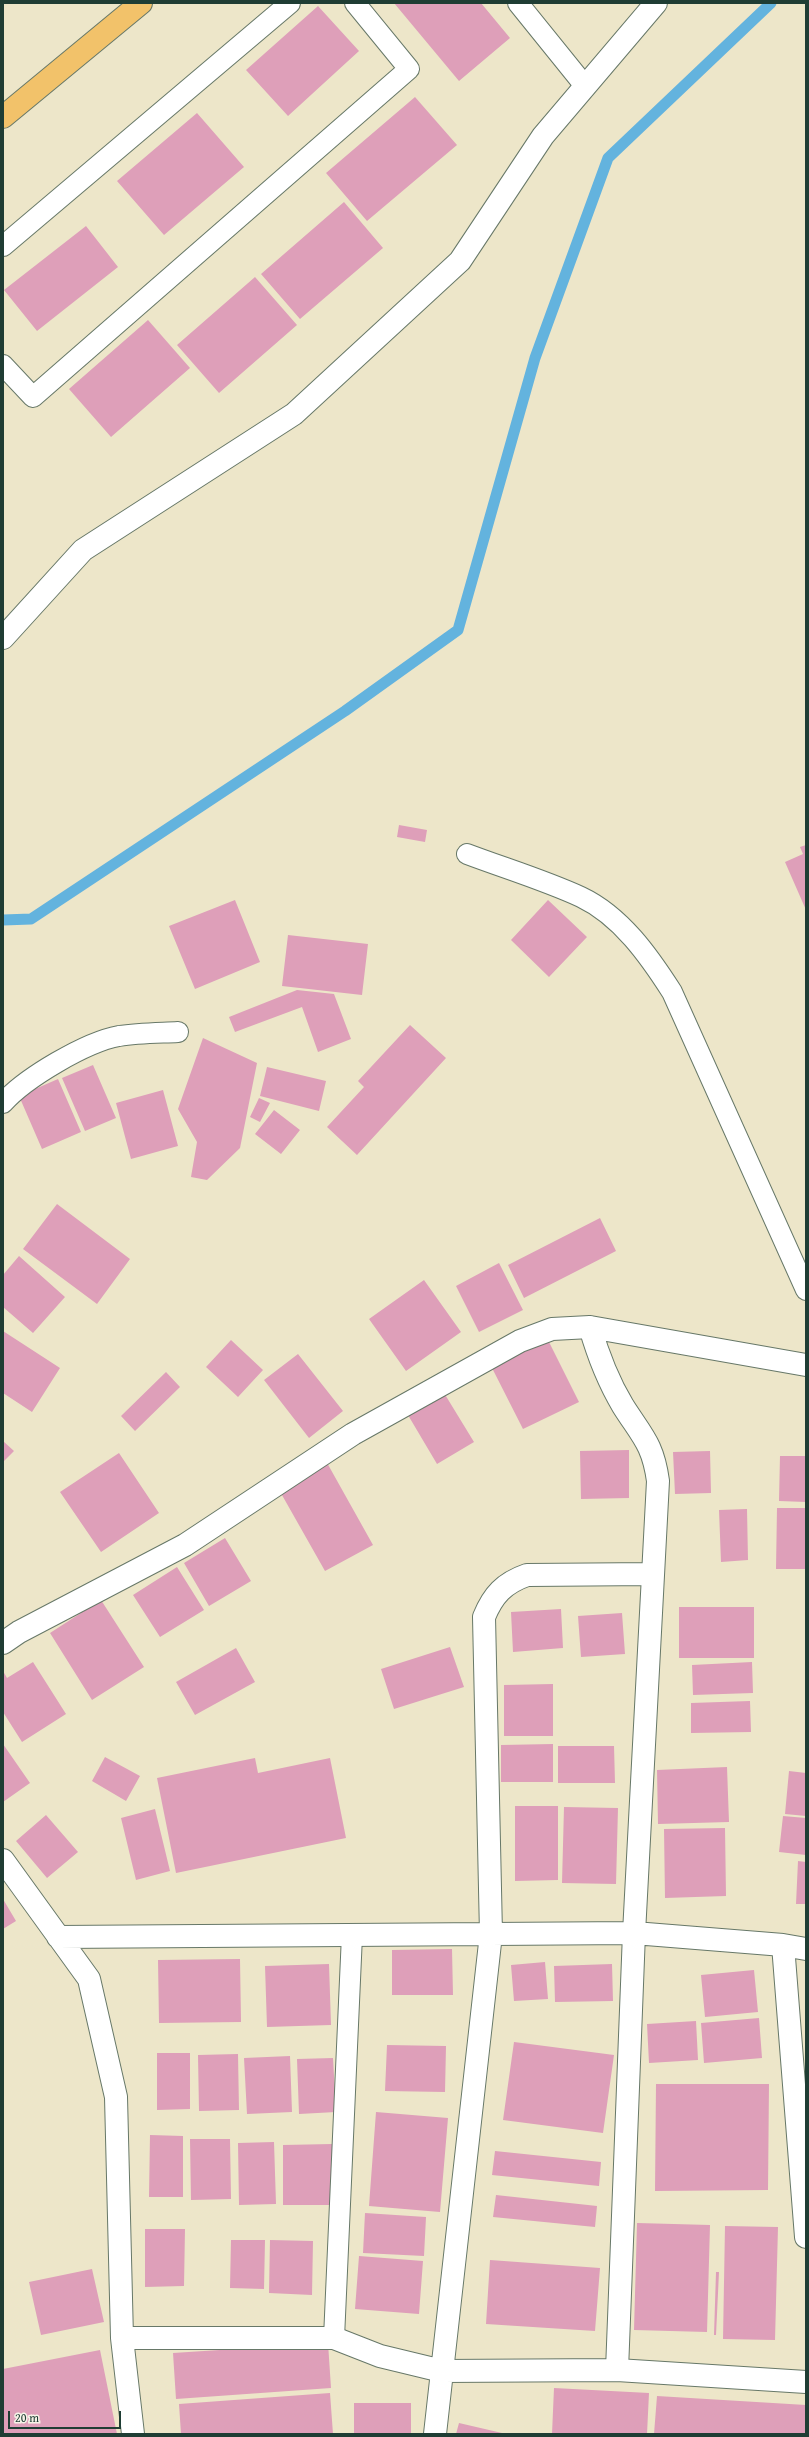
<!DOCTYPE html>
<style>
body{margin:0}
#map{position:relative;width:809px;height:2437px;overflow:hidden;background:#ede6c9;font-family:"Gentium Book Plus",serif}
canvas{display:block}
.frame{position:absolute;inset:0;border:4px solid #1f3d34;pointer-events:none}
.scale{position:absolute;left:8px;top:2411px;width:113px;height:18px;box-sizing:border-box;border:2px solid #1f3d34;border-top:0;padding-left:5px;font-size:12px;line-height:14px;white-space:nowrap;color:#1f3d34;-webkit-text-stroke:3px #f7f3e8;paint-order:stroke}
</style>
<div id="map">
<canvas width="809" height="2437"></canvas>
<div class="frame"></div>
<div class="scale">20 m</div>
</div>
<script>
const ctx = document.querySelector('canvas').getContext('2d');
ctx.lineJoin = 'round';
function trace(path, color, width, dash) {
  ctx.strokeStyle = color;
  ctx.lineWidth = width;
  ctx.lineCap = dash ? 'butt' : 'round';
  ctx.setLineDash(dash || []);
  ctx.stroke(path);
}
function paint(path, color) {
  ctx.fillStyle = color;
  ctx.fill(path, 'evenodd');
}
trace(new Path2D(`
 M3,920l28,-1 314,-208 113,-81 77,-272 73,-200 163,-155`), '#63b3de', 11);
paint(new Path2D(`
 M394,3h87l29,35 -51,43z
 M318,6l41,45 -71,65 -42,-46z
 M415,97l42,48 -90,76 -41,-48z
 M197,113l47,54 -80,68 -47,-54z
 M344,202l39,46 -83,71 -39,-45z
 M86,226l32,41 -81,64 -33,-41z
 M255,277l42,48 -78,68 -42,-48z
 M148,320l42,48 -79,69 -42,-48z
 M399,825l28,5 -2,12 -28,-5z
 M806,845v65l-21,-48 18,-8 -3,-7z
 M235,900l25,62 -65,27 -26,-63z
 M548,900l39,37 -38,40 -38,-37z
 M288,935l80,9 -6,51 -80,-9z
 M297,990l37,4 17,45 -33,13 -16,-45 -67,25 -6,-15z
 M410,1025l36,33 -89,97 -30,-28 37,-40 -6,-6z
 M203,1038l54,25 -17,85 -33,32 -16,-3 6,-35 -19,-33z
 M93,1065l23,53 -31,13 -23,-53z
 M267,1067l59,14 -7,30 -59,-15z
 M58,1079l23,53 -39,17 -23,-53z
 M163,1090l15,56 -47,13 -15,-56z
 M259,1098l11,5 -10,19 -10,-5z
 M274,1110l26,20 -19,24 -26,-20z
 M57,1204l73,55 -33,45 -74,-55z
 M600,1218l16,33 -92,47 -16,-33z
 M19,1256l46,41 -32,36 -30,-26v-32z
 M499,1263l24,47 -44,22 -23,-46z
 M424,1280l37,52 -55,39 -37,-52z
 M3,1331l57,37 -28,44 -29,-19z
 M546,1336l33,66 -56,27 -33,-65z
 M231,1340l32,30 -25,27 -32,-30z
 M298,1354l45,57 -34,27 -45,-58z
 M166,1372l14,15 -45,44 -14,-15z
 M441,1388l33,54 -37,22 -32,-54z
 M3,1441l11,10 -11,11z
 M629,1450v48l-48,1 -1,-48z
 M710,1451l1,42 -36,1 -2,-42z
 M119,1453l40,60 -58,39 -41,-60z
 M780,1456h26v46l-27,-1z
 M326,1461l47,84 -48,26 -47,-83z
 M777,1508h29v61h-30z
 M747,1509l1,51 -27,2 -2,-52z
 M225,1538l26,43 -42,25 -25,-43z
 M177,1567l27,43 -44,27 -27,-42z
 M101,1600l43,67 -52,33 -42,-67z
 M679,1607h75v51h-75z
 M561,1609l2,39 -50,4 -2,-40z
 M622,1613l3,41 -44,3 -3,-41z
 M450,1647l14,40 -70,22 -13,-40z
 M236,1648l19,34 -60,33 -19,-33z
 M33,1662l33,52 -44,28 -19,-30v-41l4,7z
 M752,1662l1,31 -60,2 -1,-30z
 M553,1684v52h-49v-51z
 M750,1701l1,31 -60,1v-30z
 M3,1744l27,39 -27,19z
 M553,1744v38h-52v-37z
 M558,1746h56l1,37h-57z
 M105,1757l35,19 -14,25 -34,-20z
 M255,1758l3,15 72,-15 16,80 -170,35 -19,-95z
 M727,1767l2,55 -71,2 -1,-54z
 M789,1771l17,2v43l-21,-2z
 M515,1806h43v74l-43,1z
 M564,1807l54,1 -2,76 -54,-1z
 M155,1809l15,62 -34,9 -15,-62z
 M46,1815l32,37 -31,26 -31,-37z
 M783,1816l23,2v37l-27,-3z
 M725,1828l1,68 -61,2 -1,-69z
 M798,1861l8,1v42h-10z
 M3,1899l13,22 -13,8z
 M452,1949l1,46h-61v-45z
 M240,1959l1,63 -82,1 -1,-63z
 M545,1962l3,37 -34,2 -3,-36z
 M329,1964l2,61 -64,2 -2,-61z
 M612,1964l1,37 -58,1 -1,-36z
 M754,1970l4,42 -53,5 -4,-42z
 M759,2018l3,40 -58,5 -3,-40z
 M696,2021l2,39 -49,3 -2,-39z
 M514,2042l100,13 -11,78 -100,-13z
 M387,2045l59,1 -1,46 -60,-1z
 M157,2053h33v56l-33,1z
 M238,2054l1,56 -40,1 -1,-56z
 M290,2056l2,56 -45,2 -3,-56z
 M333,2058l3,54 -37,2 -2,-55z
 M656,2084h113l-1,106 -113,1z
 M376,2112l72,6 -8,94 -71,-6z
 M150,2135l33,1v61h-34z
 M190,2139h40l1,60 -40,1z
 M274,2142l2,62 -37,1 -1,-62z
 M332,2144v61h-49v-60z
 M495,2151l106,11 -2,24 -107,-11z
 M496,2195l101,11 -2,21 -102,-10z
 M365,2213l61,4 -2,39 -61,-3z
 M637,2223l73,2 -3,107 -73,-2z
 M725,2226l53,1 -3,113 -52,-1z
 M145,2229h40l-1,57 -39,1z
 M231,2240h34l-1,49 -34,-1z
 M270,2240l43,1 -1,54 -43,-2z
 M359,2256l64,5 -4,53 -64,-5z
 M490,2260l110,8 -5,63 -109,-7z
 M92,2269l12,53 -63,13 -12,-53z
 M716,2272h3l-3,63h-2z
 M328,2343l3,45 -155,11 -3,-46z
 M100,2350l17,84h-114v-65z
 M554,2388l95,5 -2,41h-95z
 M330,2393l3,41h-152l-2,-30z
 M657,2396l149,9v29h-152z
 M354,2403h57v31h-57z
 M459,2423l43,10v1h-46z`), '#de9fb9');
const service = new Path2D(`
 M518,3l67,83
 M3,246l287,-243
 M3,365l30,32 376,-328 -54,-66
 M467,854c37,14 77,26 114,43 40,19 68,59 91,95l134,298
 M3,1103c22,-25 83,-61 116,-67 19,-3 39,-3 59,-4
 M334,2338l18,-403`);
const minor = new Path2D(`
 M3,638l80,-88 211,-136 166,-153 83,-125 113,-133
 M590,1327c8,28 18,54 33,79 19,30 30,38 35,75l-24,452 149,12 23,292
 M3,1643l16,-11 166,-87 168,-111 167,-93 32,-12 38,-2 216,38
 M3,1860l86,119 27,118 6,241 11,96
 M58,1937l576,-4 -17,437
 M783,1945l23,4
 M122,2338h212l46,18 62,15 175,-1 189,12
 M435,2434l56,-500 -7,-317c9,-22 20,-34 43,-42l126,-1`);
const trunk = new Path2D(`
 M3,117l138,-114`);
trace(service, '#677868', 22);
trace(minor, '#677868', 24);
trace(trunk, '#677868', 24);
trace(service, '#fff', 20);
trace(minor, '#fff', 22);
trace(trunk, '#f2c26a', 22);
</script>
